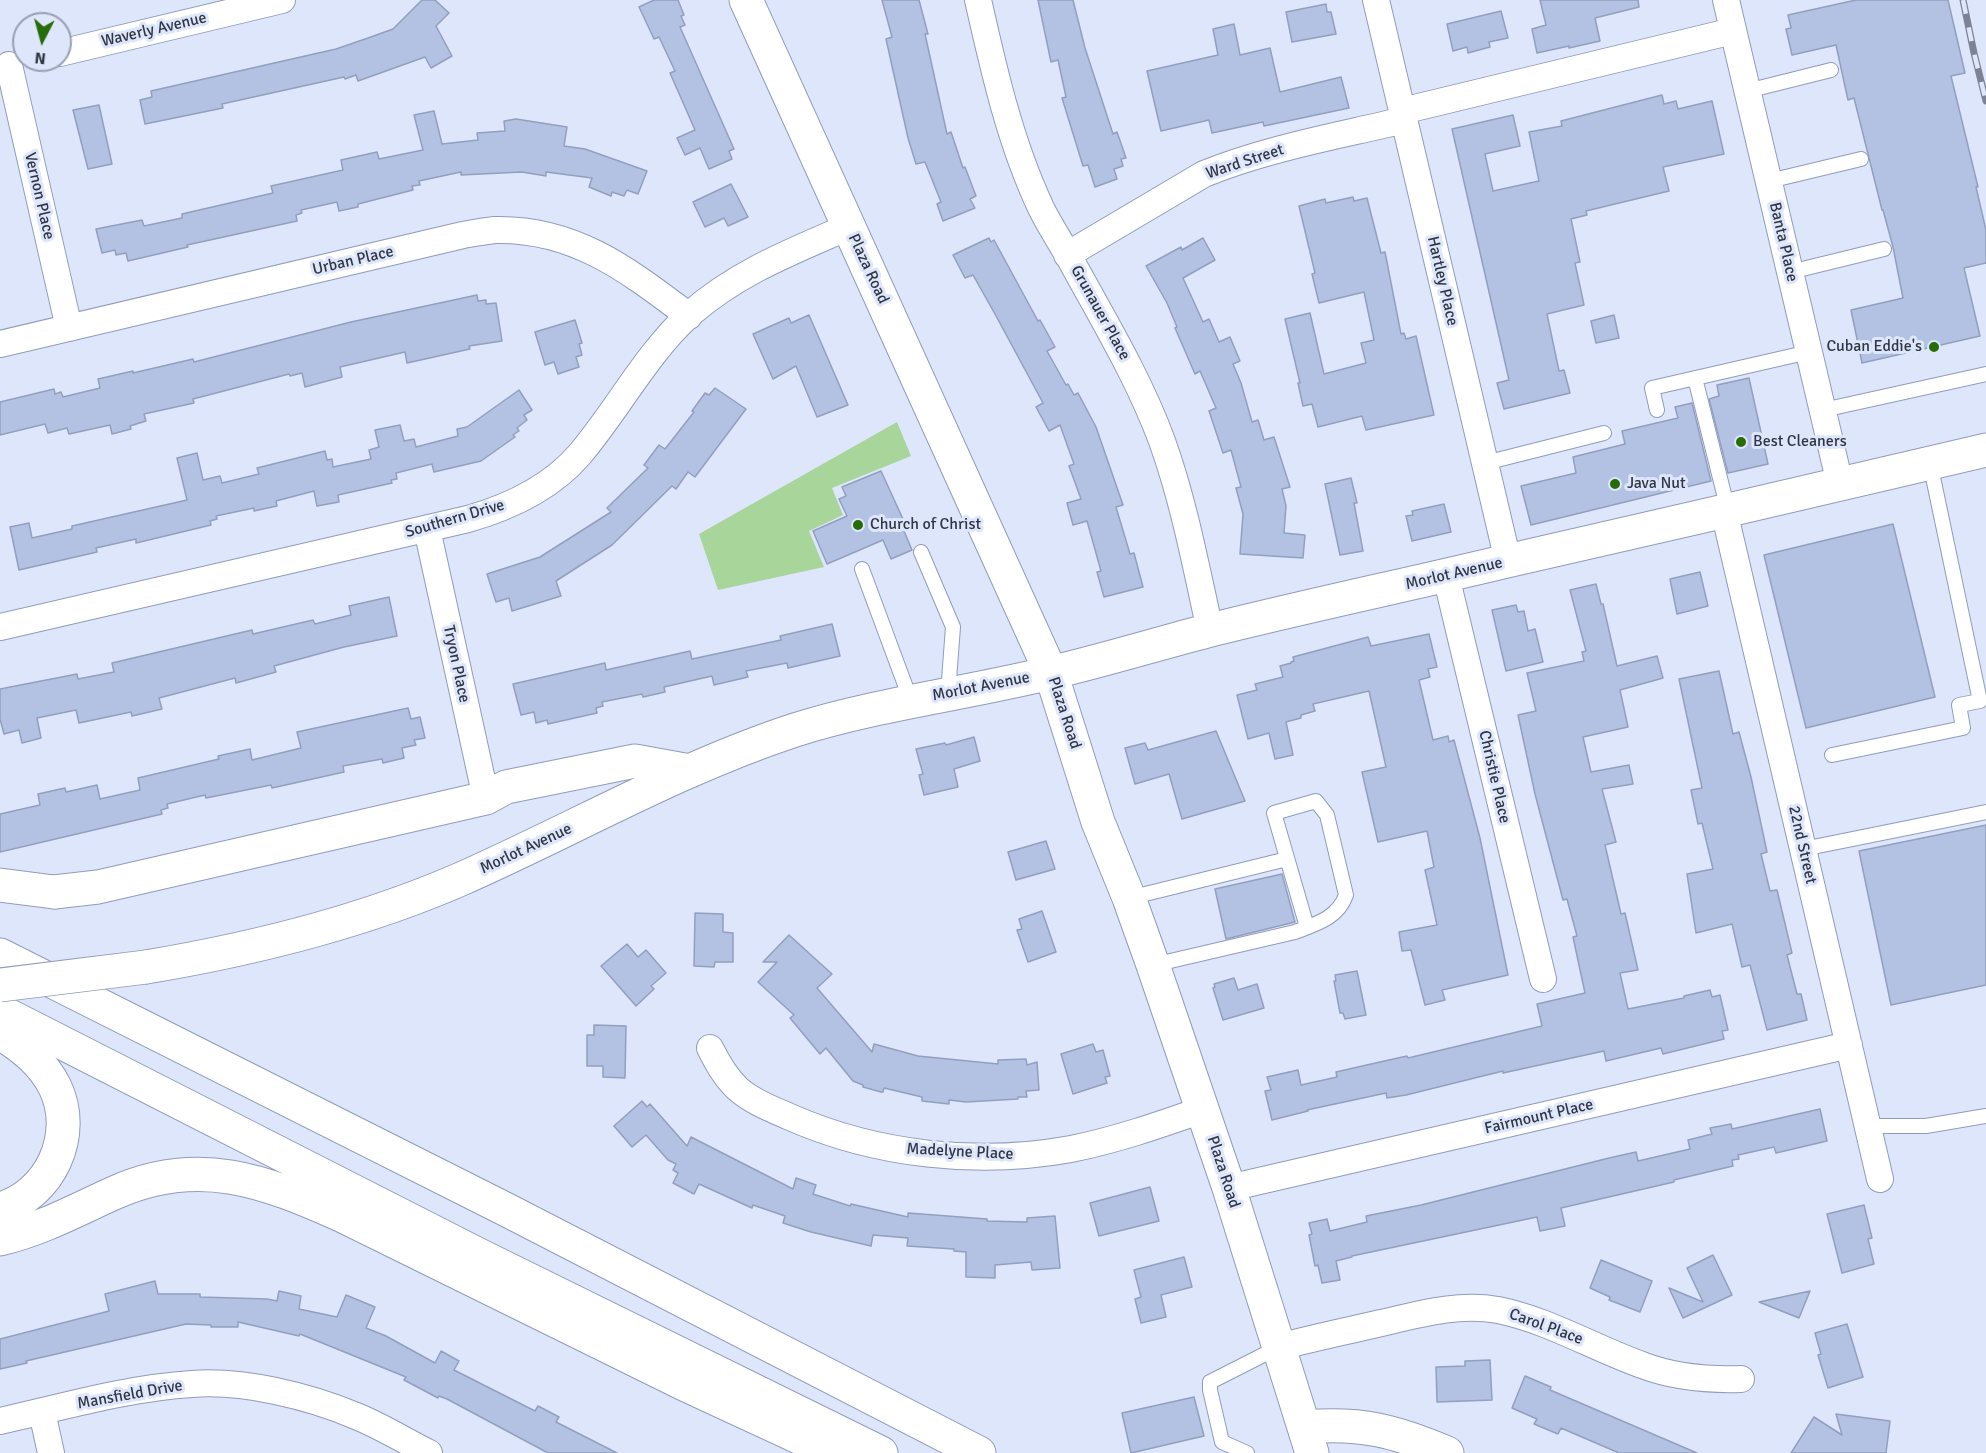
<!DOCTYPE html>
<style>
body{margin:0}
#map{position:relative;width:1986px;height:1453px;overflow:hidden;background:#dee6fb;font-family:Signika,sans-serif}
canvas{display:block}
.north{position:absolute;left:12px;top:12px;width:60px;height:60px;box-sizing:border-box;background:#dee6fb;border:2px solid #99a0b2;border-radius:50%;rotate:186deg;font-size:16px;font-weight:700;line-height:24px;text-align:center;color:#313644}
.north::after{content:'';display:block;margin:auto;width:21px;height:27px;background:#266c07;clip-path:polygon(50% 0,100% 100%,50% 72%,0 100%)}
</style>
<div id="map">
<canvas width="1986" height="1453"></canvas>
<div class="north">N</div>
</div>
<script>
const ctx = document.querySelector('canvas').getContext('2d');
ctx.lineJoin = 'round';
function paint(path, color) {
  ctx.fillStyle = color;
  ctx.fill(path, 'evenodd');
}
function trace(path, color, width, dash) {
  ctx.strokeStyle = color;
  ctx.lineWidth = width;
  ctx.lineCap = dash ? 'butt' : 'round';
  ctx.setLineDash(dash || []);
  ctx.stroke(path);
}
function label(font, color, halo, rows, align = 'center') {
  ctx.font = font + ' Signika,sans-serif';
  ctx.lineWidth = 6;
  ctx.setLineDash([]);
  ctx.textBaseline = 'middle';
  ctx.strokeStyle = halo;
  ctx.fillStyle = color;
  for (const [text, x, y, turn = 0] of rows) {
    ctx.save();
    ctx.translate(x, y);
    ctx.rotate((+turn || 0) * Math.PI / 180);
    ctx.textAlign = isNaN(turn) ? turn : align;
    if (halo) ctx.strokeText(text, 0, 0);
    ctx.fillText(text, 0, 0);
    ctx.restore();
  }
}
paint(new Path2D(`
 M897,422l14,34 -79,32 11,27 -34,16 15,36 -106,23 -19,-56z`), '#a7d59a');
const building = new Path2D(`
 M422,0h13l14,13 -13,13 16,30 -21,12 -6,-11 -67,24 -2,-6 -11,4 -1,-2 -122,27 1,4 -78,16 -5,-24 12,-3 -1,-6 185,-42 32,-11 25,-9z
 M654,0h24l6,15 -3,1 4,9 -5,2 54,122 -5,2 3,8 -23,10 -9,-21 -15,7 -8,-17 18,-8 -25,-57 5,-2 -16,-34 -5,2 -14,-30 -1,-2z
 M882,0h37l9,34h-3l22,100 4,-2 12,36 2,-1 11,29 -6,3 5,9 -32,13 -6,-17 4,-2 -16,-40 -9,2 -8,-26 -22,-99 6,-2z
 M1038,0h35l12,48 28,86 4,-2 9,26 -5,1 2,7 -9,3 3,10 -22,8 -7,-22 -5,1 -21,-68 4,-1 -8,-37 -7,2z
 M1540,0h98l1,7 -44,11 5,23 -31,7v-2l-32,7 -5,-24 14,-4z
 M1856,0h92l17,73 -14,3 27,111h-2l10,43v33l-22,5 16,68 -118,27 -11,-53 52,-12 -10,-51 -10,-37h-1l-28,-112 -6,2 -12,-55 -44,10 -6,-26 5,-1 -3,-13z
 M1326,4l1,8h4l5,22 -44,8 -6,-30z
 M1501,11l7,27 -19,4 1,5 -22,6 -1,-6 -14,4 -6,-27z
 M1234,24l6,31 30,-7 10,44 61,-15 8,31 -85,18 -1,-4 -51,11 -3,-13 -48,11 -14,-60 71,-16 -5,-26z
 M1662,95l2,9 12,-3 2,8 34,-8 12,53 -61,13 6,24 -83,20 1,4 -16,4 9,43 -5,1 9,42 -37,9 12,57 5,-1 6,23 -66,16 -7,-26 12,-3 -57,-251 61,-14 7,31 -35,8 8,37 46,-10 -10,-49 33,-6 -1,-5z
 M99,105l13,59 -24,5 -15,-59z
 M434,111l8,33 36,-4 -1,-7 28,-2 -1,-10 12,-2 51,8 -3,19 21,3 62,22 -9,23 -11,-4 -3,6 -12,-4 -1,4 -22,-9 3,-9 -46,-6v4l-24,-4 -61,3v-3l-42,9 1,4 -8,1 1,4 -55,14v3l-19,4 -2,-9 -36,8 1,3 -6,2 1,6 -110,24 1,2 -60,14 -2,-8 -10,2 -1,-5 -13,3 -6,-24 46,-9 2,6 38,-8v-4l91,-21 -2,-7 72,-16 -2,-10 36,-8 2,7 44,-9 -9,-35z
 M731,184l17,33 -20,9 -4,-8 -19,9 -12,-25z
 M1353,197l1,4 13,-3 14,55 4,-1 16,82 3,-1 2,6 10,-3 18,79 -68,15 -4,-14 -44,11 -6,-23 -9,2 -5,-23h2l-15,-64 25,-6 14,61 42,-11 -5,-20 13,-3 -10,-48 -45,11 -7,-29 3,-1 -16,-67 26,-7 1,4z
 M989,238l2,4 3,-2 44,81 2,-1 15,27 -8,4 19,34 2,-1 6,11 4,-2 18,34 27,78 -7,2 14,47 4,-1 9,34 -39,10 -7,-25 4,-1 -14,-50 -14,4 -6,-22 14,-4 -12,-33 5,-2 -14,-39 -11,6 -13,-24 7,-4 -48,-89 -22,-39 -8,3 -12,-23z
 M1203,238l12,22 -32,18 20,44 6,-3 10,23 11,-5 10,24 -7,3 8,19 11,39 6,-2 6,20 10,-3 16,50 -8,2 4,17 -2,27 21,2 -2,23 -63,-4 3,-40 -7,-26 5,-1 -10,-37 -8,3 -14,-42 7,-3 -16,-37 -5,3 -20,-46 2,-1 -10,-24 -21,-37 35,-19 1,3z
 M477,295l1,6 8,-1v4l10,-1 6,38 -33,5 1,3 -63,14 -2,-11 -65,15 2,10 -37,10 -3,-14 -12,3 -1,-2 -96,25 1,4 -50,11 2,7 -16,5 1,3 -19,5 -2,-9 -41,9 -2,-6 -19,5 -3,-9 -45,11v-33l54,-13 1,5 6,-2 2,5 37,-9 -2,-9 35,-8v2l60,-14 1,3 157,-40z
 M809,315l39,90 -31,12 -21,-51 -23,13 -20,-45 36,-16 2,5z
 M1614,315l5,23 -23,5 -5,-22z
 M575,320l7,23 -3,1 3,11 -6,2 3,10 -21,7 -4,-12 -9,3 -10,-33z
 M1749,378l19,86 -40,9 -19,-74 10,-3 -2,-11z
 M715,388l31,21 -51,68 -7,-5 -12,17 -4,-3 -60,59 -56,36 5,15 -49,15 -3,-13 -13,4 -9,-28 53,-17 71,-45 -4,-4 41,-40 -4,-3 15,-20 6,4 29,-37 -2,-1 13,-18 4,2z
 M519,390l13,20 -8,5 3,5 -10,8 2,3 -6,4 2,2 -34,24 -47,11 -2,-8 -36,9 1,6 -6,1 1,3 -54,12 1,7 -22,4 -3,-15 -38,10 1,5 -23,5v-3l-38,8 1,3 -7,2 1,4 -75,18v-4l-40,9 1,4 -78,18 -9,-43 19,-4 3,15 40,-9v-3l115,-26 -10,-42 20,-5 6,27 17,-4 2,7 37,-9 -2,-6 68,-17 2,9 5,-1 1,8 38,-8 -2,-9 10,-3 -4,-17 25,-5 4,16 10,-2 2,8 42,-11 -1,-7 10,-2z
 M1692,403l19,78 -180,44 -10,-39 55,-13 -3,-16 52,-13 -3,-13 56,-13 -3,-11z
 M881,471l27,59 -4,1 8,19 -21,9 -8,-19 -56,24 -14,-33 34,-15 -8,-17 7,-3 -4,-9z
 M1351,478l6,25h-3l9,48 -23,4 -15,-71z
 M1444,504l7,28 -39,9 -6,-25 7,-1 -1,-4z
 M1893,524l42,173 -129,31 -42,-173z
 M1700,572l8,34 -31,8 -7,-35z
 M1596,584l5,20h2l14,62 40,-10 6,22 -43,12 8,37 -45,10 8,35 38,-7 4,19 -31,5 14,53 -11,3 16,69 4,-1 13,57 -18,3 8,36 56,-11v-2l26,-6 2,7 8,-2 8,35 -6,1 2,8 -61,15 -2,-6 -55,13 -2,-10 -101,22v-2l-97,24 -19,3 -1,-5 -79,17 1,1 -36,9 -7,-29 6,-1 -4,-13 31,-7 3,15 36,-8 -1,-5 44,-10 27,-6 1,2 134,-32 -5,-22 48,-11 -12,-56 4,-1 -10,-37 -4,1 -28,-106 -17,-79 18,-4 -9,-38 57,-12 -2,-9 4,-1 -16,-61z
 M389,597l8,39 -53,11 -70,19 2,6 -40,11 -1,-5 -76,20 3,11 -30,7 -1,-4 -52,11 -3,-13 -39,8 4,20 -19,5 -3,-13 -15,4 -4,-15v-30l77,-15 1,5 36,-7 -2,-9 140,-33 1,4 60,-14 2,4 36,-9 -2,-9z
 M1516,605l2,7 6,-1 4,20 7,-2 8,33 -37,9 -14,-61z
 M832,624l8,32 -52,12 -1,-5 -41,8 2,6 -34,8 -2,-9 -48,11 1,5 -22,5 -1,-3 -40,8 1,4 -7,2 1,5 -49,11 -1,-4 -11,3 -2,-11 -13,3 -8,-31 92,-21 1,7 84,-19 2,8 89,-19 -1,-4z
 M1429,634l8,33 -9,2 2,8 -11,3 14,60 15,-4 1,6 5,-2 26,98 28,137 -66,15 3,10 -20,5 -14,-55 -9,1 -3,-19 38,-7 -12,-55 9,-3 -7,-36 -49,11 -16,-70 24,-5 -17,-76 -56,13 2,7 -14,4v3l-15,4 7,33 -18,4 -6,-26 -21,6 -11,-44 20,-5 -2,-6 28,-7 -3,-11 11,-3v-1l3,-1 -1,-4 75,-20 3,9z
 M1719,671l14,63 6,-2 12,45 16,75 -6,2 9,37 7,-1 15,63 -5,2 10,39h4l6,26 -40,10 -17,-65 -8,2 -10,-43 -36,9 -9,-59 26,-5 -11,-46 -4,1 -7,-34 11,-2 -23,-109z
 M408,708l3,11 9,-2 5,21 -11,2 2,5 -14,3 2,10 -21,5 -1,-4 -39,7 1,6 -72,16 -1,-3 -65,13 -1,-3 -38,9 1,4 -7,2 1,4 -162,38v-38l40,-9 -2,-11 27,-6 1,4 31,-7 3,14 40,-9 -2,-12 81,-19 -1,-3 32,-7 2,11 49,-12 -4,-16z
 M1216,731l29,70 -63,18 -13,-45 -34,10 -10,-36 20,-5 3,7z
 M974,737l6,24 -26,8 4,18 -34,8 -5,-20 4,-1 -7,-25 29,-6 1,2z
 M1986,825v160l-95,20 -32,-154z
 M1046,841l9,28 -39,11 -8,-28z
 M1282,874l13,48 -69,17 -11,-50z
 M1042,911l14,41 -28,10 -11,-32 5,-1 -3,-10z
 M695,913l28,1v18l10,1v29h-18l-1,5 -20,-1z
 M789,935l43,39 -15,14 55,64 2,-8 44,12 80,8v-4l28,-1 1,6 10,-3 2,28 -13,1 1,6h-9v2l-52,3 -17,-2v4l-27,-3v-4l-38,-9 -1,4h-2l-18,-5v-2l-10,-4 -27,-33 -6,6 -30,-36 4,-3 -36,-33 19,-20h-14z
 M627,944l11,13 8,-7 20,23 -15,13 3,3 -18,17 -35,-40z
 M1357,971l9,44 -21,4 -2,-6h-3l-6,-32h2l-1,-6z
 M1234,978l4,12 19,-6 7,24 -41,12 -10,-32 2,-1 -1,-3z
 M594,1025l32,1 -1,52 -22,-1v-11h-16v-31h7z
 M1093,1044l3,8 7,-2 7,26 -5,1 2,6 -34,11 -12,-40z
 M642,1101l5,6 3,-3 37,42 4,-9 102,52 3,-11 20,7 -3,9 37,12 1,-2 57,13v-4l79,6v2l40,1v-4l28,-2 5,52 -28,2 -1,-8 -36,3v13l-29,-1v-25l-12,-1v-2l-47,-3 1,-8 -35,-3 -2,11 -60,-14 -28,-9 2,-7 -32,-11 -1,3 -53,-24 -5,10 -21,-11 5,-10 -5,-3 3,-6 -8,-4 -22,-25 -14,12 -18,-21z
 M1820,1109l7,32 -51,12 -2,-6 -36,8 1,4 -7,1 1,6 -59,14v2l-113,26 4,18 -25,5 -3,-14 -185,39v1l-16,4 4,19 -18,3 -4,-18 -3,1 -6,-31 3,-1 -3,-11 18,-4 3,12 37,-9 -1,-6 55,-11 188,-47 27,-6 2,9 52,-12 -2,-9 24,-6 -2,-6 21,-4 1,5z
 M1150,1187l9,34 -60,15 -9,-33z
 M1864,1205l8,33 -4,1 6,25 -32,9 -15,-59z
 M1713,1255l19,40 -49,23 -14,-30 34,14 -16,-34z
 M1184,1257l8,30 -31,8 5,22 -25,6 -6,-24 6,-2 -7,-27z
 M1601,1260l51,21 -12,31 -31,-12 1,-3 -20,-9z
 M155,1281l3,13h42v3l67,2 10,2 2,-10 22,5 -2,13 38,8 9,-22 29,12 -9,21 20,8 49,27 6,-12 18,10 -5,9 81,41 3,-5 21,11 -3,5 61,31h-69l-101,-54 -8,-3 -1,2 -34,-18 2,-3 -106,-43 -1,2 -61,-14v5h-27v-2l-25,-1 -160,37 1,2 -27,6v-30l109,-28 -4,-17z
 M1810,1291l-11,27 -40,-16z
 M1847,1324l16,53 -35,11 -10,-33 3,-1 -6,-21z
 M1490,1360l2,40 -55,2 -1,-35 29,-1v-5z
 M1525,1376l26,11 -1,3 147,63h-78l-58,-25 -3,6 -24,-10 3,-5 -25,-11z
 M1194,1397l10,39 -73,17 -9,-40z
 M1836,1414l54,7 -4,32h-95l23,-36 28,18z`);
paint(building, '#b3c1e2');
trace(building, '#929fbf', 1.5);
const lane = new Path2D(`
 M1747,91l84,-21
 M1769,181l92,-22
 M1790,272l94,-23
 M1695,378l33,132
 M1657,410l-5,-22 157,-36
 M1823,410l163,-36
 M1485,463l119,-30
 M921,552l32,75 -5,66
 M862,569l49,132
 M1832,755l131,-27 -4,-23 21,-4 -50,-238
 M1803,849l183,-37
 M1129,898l158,-39
 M1153,965l142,-33c21,-8 43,-14 51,-37l-19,-80 -11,-14 -42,12 33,114
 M1867,1126h59l60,-10
 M1247,1453l-25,-11 -12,-52v-8l69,-35`);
const street = new Path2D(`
 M978,0c16,71 32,142 63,208 8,16 18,32 27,47 33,61 70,121 94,186 22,61 34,126 48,189
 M1376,0l132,561
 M1726,0l114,484
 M60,53l222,-53
 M9,65l60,263
 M1402,111l331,-80
 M1067,255l137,-81c64,-26 134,-38 200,-54
 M0,344l463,-109c11,-2 22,-4 32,-5 80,-2 134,41 194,86
 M1724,511l156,668
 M427,529l59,269
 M1446,576l97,403
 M0,627l468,-108c42,-12 83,-31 112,-65 38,-45 66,-100 110,-140 48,-42 101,-62 158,-87
 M710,1048c7,14 15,29 28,41 15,13 34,20 52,28 86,38 188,49 281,32 45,-9 88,-24 131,-39
 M1229,1188l620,-143
 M1279,1347c34,-9 68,-16 102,-24 39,-9 77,-20 117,-13 50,10 96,38 144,55 31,12 66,15 99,14
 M42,1412l9,41
 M0,1421c63,-14 127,-33 192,-37 51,-4 117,12 164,32 25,10 49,25 73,37`);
const secondary = new Path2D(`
 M746,0l305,673 47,149 31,76 24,67 76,223 83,265
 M54,892l44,-5 388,-89 20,-11 129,-26 55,10
 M146,967c108,-18 214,-44 315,-88 111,-49 218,-111 334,-149 86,-27 176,-37 263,-59 50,-12 99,-27 149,-40 99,-25 200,-46 300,-70 160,-36 319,-74 479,-111`);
const highway = new Path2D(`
 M0,885l54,7
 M0,955l505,254 474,244
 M0,1011l479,244 402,198
 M0,1033c23,14 43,30 55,54 23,48 -5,108 -55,122
 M0,1239c42,-10 76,-29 114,-46 84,-38 151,-12 229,23l339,167 151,70
 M1305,1427c56,-5 90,4 142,26`);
trace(lane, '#8f9cbb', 16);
trace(street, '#8f9cbb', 28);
trace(secondary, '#8f9cbb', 35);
trace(highway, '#8f9cbb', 35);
trace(lane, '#fff', 14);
trace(street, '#fff', 26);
trace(secondary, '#fff', 33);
trace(highway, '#fff', 33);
const rail = new Path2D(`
 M1963,0l11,53 12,48`);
trace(rail, '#7d8394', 7);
trace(rail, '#dee6fb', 4.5, [14]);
const secondaryBridge = new Path2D(`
 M0,985l146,-18`);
trace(secondaryBridge, '#8f9cbb', 35, []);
trace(secondaryBridge, '#fff', 33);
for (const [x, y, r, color] of [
 [1934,347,6,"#266c07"],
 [1741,442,6,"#266c07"],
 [1615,484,6,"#266c07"],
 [858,525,6,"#266c07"]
]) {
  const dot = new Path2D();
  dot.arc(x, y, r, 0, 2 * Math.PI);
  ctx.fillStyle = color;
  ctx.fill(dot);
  trace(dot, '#dee6fb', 2);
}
label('16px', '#313644', '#dee6fb', [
 ["Waverly Avenue",154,30,-13],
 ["Ward Street",1245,162,-18],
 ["Vernon Place",39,196,77],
 ["Banta Place",1783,242,77],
 ["Urban Place",353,261,-13],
 ["Plaza Road",868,269,65],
 ["Hartley Place",1442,281,77],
 ["Grunauer Place",1100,313,61],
 ["Southern Drive",455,519,-16],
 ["Morlot Avenue",1454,574,-13],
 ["Tryon Place",456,664,78],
 ["Morlot Avenue",981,687,-11],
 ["Plaza Road",1064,713,72],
 ["Christie Place",1494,777,77],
 ["22nd Street",1802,845,77],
 ["Morlot Avenue",526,849,-25],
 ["Fairmount Place",1539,1117,-13],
 ["Madelyne Place",960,1152,3],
 ["Plaza Road",1223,1172,72],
 ["Carol Place",1546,1327,20],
 ["Mansfield Drive",130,1395,-10]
]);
label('16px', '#313644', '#dee6fb', [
 ["Cuban Eddie's",1922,347,"right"],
 ["Best Cleaners",1753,442],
 ["Java Nut",1627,484],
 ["Church of Christ",870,525]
], 'left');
</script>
